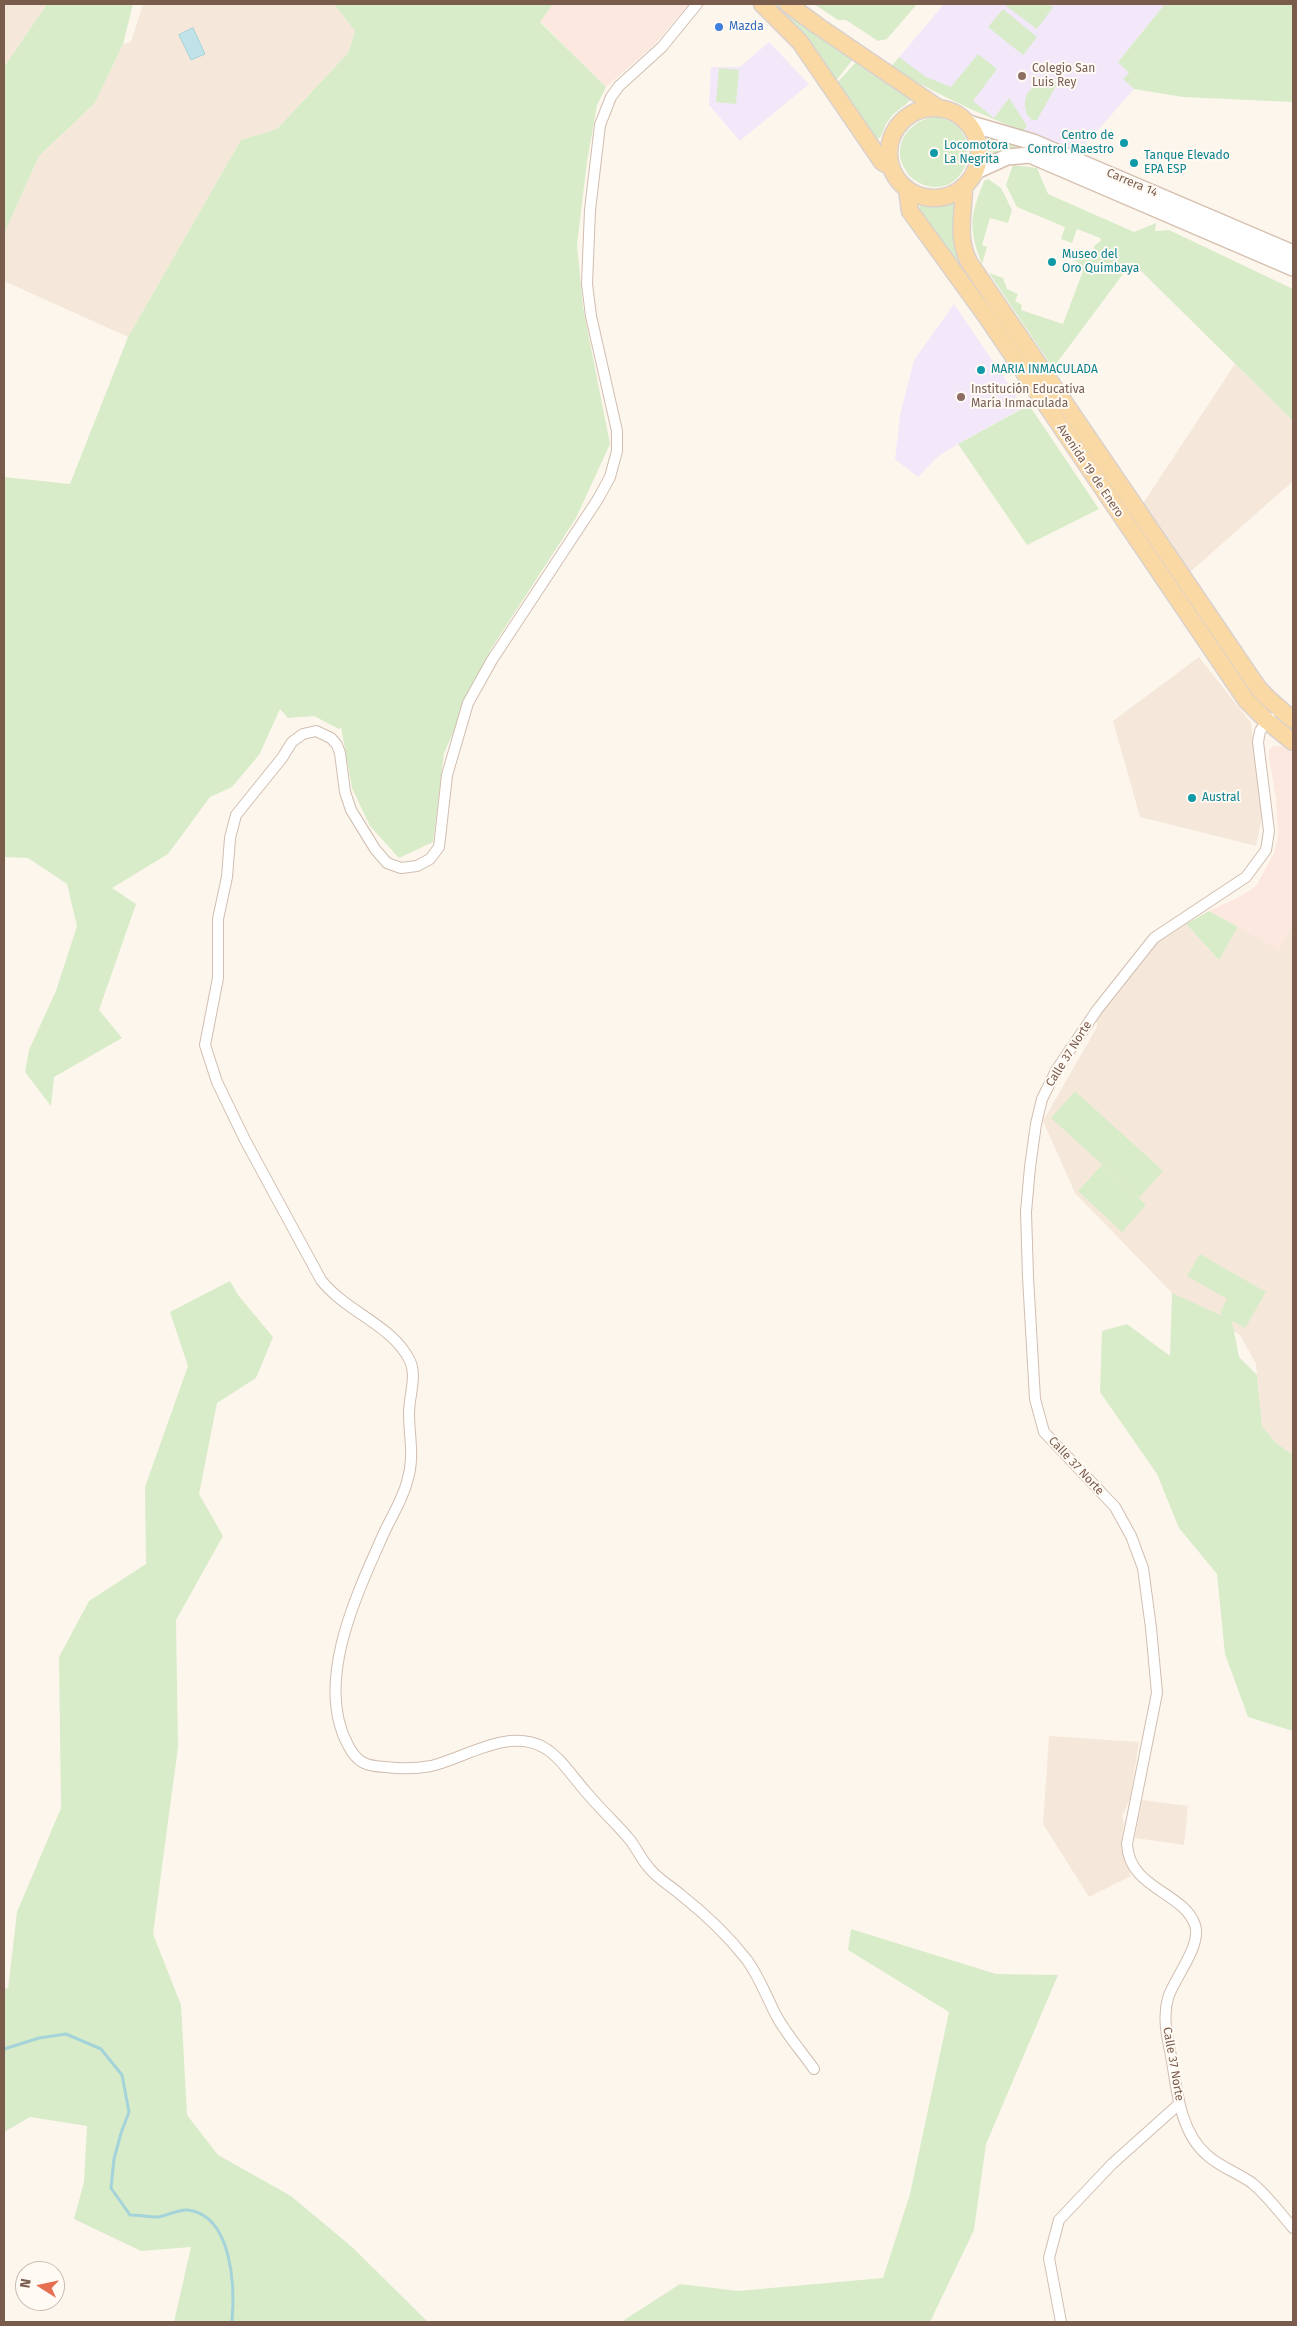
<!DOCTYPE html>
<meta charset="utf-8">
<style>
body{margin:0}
#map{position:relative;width:1297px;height:2326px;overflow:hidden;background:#fdf6ec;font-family:"Fira Sans",sans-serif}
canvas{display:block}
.frame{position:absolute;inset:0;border:5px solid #7a5c4d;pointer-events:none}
.north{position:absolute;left:15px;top:2261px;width:50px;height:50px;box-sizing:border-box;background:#fffaf3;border:1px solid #cabbb1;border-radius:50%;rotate:280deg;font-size:14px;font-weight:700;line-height:20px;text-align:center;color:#7a5c4d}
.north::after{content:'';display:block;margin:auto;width:18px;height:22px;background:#e76f51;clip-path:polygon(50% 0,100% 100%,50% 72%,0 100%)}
</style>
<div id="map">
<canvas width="1297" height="2326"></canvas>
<div class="frame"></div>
<div class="north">N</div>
</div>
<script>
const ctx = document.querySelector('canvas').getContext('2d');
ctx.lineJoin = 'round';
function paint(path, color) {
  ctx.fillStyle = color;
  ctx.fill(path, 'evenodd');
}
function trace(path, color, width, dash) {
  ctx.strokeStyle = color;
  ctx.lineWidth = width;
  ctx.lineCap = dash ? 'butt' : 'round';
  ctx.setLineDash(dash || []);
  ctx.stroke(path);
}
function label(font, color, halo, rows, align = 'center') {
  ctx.font = font + ' "Fira Sans",sans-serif';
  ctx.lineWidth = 4;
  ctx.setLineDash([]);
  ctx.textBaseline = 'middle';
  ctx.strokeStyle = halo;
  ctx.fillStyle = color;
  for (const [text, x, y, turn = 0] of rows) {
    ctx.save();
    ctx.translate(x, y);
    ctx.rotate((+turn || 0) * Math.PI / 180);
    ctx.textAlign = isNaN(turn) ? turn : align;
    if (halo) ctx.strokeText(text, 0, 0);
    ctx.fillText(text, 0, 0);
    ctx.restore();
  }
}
paint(new Path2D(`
 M4,4h43l-43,63z
 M143,4h191l21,27 -7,22 -71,76 -36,11 -113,197 -124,-56v-47l35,-78 56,-53 28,-59 8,-2z
 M1235,364l58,57v60l-104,92 -31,-49 -16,-19z
 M1199,657l52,66 11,95 -6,28 -116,-29 -27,-96z
 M1293,923v532l-18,-13 -13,-16 -6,-62 -16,-29 -68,-42 -97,-100 -32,-72 54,-94v-7l4,-8 57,-70 28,-18 33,36 19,-33 41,22z
 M1049,1736l90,6 -9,57 -8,17 2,7 -3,23 10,30 -42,21 -46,-73z
 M1142,1800l46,6 -4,39 -49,-7z`), '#f5e8da');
paint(new Path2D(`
 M553,4h136l-34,40 -49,43 -66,-66z
 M1274,746h8l11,7v170l-14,27 -70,-39 30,-14 17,-11 18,-33 4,-17 -2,-36 -7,-43v-7z`), '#fde8e0');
paint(new Path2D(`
 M944,4h221l-47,58 11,11 -5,6 10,10 -56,64 -84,-35 -99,-56z
 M769,42l40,42 -69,57 -31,-36 2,-38h29z
 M954,304l70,103 -66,37 -22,14 -18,19 -23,-18 5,-44 14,-55z`), '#f3e8fa');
paint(new Path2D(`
 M47,4h86l-10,40 -28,59 -56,53 -35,78v-167z
 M334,4h219l-13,18 66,65 -9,18 -10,57 -10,83 6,62 27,137 -34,74 -85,131 -47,104 -11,89 -34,16 -29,-32 -18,-38 -11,-61 -2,2 -25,-13 -26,2 -8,-9 -21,46 -27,32 -22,10 -42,57 -56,34 24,16 -37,106 23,28 -68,39 -3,29 -26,-34 4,-22 27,-59 21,-65 -10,-42 -39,-26 -24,-1v-380l66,7 58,-147 113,-197 36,-11 71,-76 7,-22z
 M770,4h7l15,13 62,41 -19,24z
 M814,4h103l-30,35 -9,2 -32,-21h-8z
 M1008,4h40l5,3 -16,22 -31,-23z
 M1165,4h128v98l-110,-5 -49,-8 -11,-10 6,-6 -11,-11z
 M1003,9l34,28 -14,18 -35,-28z
 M978,54l19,15 -24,32 21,17 15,-20 18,28 -4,5c-46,-18 -89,-38 -132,-64l8,-10 27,20 25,10z
 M857,61l54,38c-6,8 -17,12 -23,22 -5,6 -5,16 -12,20l-40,-57z
 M719,68l20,2 -3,34 -20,-2z
 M1055,79l1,7 -19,34h-5c-5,-4 -6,-7 -7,-14 -1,-20 15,-22 30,-27z
 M937,117c52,10 32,83 -13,68 -7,-3 -14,-7 -18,-14 -17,-25 4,-53 31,-54z
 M984,133l78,27 -72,-4 -2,-2z
 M1013,165l24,3 11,26 86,38 22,-9 -1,8 14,-1 124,59v132l-161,-159 -79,106 -64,-95 14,5 4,11 11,5 -3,7 7,4 -1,5 42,14 20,-53 -3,-2 1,-3 -3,-2v-2l-5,-2 2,-7 9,-3 8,3 3,-8 6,-4 -1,-3 -23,-9 -5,14 -11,-4 4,-12 -48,-20 -11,-22z
 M988,179l13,9 11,22 -4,13 -18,-5 -8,27 5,2 -5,17c-14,-36 -12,-48 2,-83z
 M953,201l2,1v36l314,470 -1,3 -23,-20 -326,-483 3,-5 20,1z
 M1029,405l70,104 -72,36 -69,-101z
 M1209,911l29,16 -19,33 -33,-36z
 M1075,1091l88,80 -24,27 -88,-80z
 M1102,1165l44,40 -24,27 -44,-41z
 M1200,1254l66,38 -21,36 -13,-7 7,36 18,18 5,51 13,16 18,13v276l-45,-14 -23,-63 -8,-80 -38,-46 -22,-54 -57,-82 2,-61 25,-7 43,32 2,-63 53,24 -5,-4 7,-14 -40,-23z
 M230,1281l8,14 35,42 -17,41 -39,25 -18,91 24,42 -47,84 2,127 -25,187 28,71 6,110 31,40 73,41 61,51 76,75h-254l17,-75 -50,4 -67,-32 10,-37 3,-56 -57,-9 -26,15v-145l4,2 9,-77 44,-104 -2,-151 30,-56 57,-37 -1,-77 43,-121 -18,-54z
 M851,1929l145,45 62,1 -72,169 -12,86 -44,92h-309l59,-38 58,7 145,-13 27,-84 39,-182 -101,-62z`), '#d8ecc9');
const water = new Path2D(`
 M193,28l12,26 -14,6 -12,-25z`);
paint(water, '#bfe3e8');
trace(water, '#a5d3da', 1);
trace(new Path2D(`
 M4,2049l35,-11 27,-4 35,15 21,26 7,37 -8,21 -7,26 -3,29 19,27c9,0 19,2 27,2 10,-1 21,-8 31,-7 45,6 47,78 44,112`), '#a5d3da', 3);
const street = new Path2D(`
 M697,4l-35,43 -43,39 -8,11 -11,28 -10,85 -3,74 4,32 26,115v20l-7,26 -12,22 -106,161 -24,43 -21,72 -8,72 -9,12 -13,7 -16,2 -14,-5 -12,-14 -24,-39 -6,-18 -5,-39 -3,-8 -6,-7 -15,-7 -13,3 -11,8 -10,16 -46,57 -6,23 -3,39 -9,42v59l-13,67 12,37 28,58 76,140c26,33 72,45 89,81 7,15 -1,36 -1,52 0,25 6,43 -2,69 -5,19 -16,35 -24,53 -26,59 -69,147 -35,210 9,18 18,21 37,22 16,2 31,2 46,-1 34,-8 76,-38 112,-19 18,10 30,31 44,46 13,16 30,31 43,47 7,9 12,21 20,29 8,10 21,17 31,26 23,18 48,42 66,65 13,18 20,38 30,57 10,18 25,35 37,52
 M1270,718l-10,13 -2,11 11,89 -3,19 -20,27 -92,61 -57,72 -40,59 -15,30 -6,25 -6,43 -4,45 2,65 7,122 9,33 71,75 16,29 12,32 8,60 6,65 -30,151c2,45 57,48 68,81 7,21 -21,53 -27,73 -6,21 0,42 4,63 5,32 9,72 35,94 13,12 31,18 45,28 15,12 28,30 41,45
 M1061,2322l-12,-64 10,-38 53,-56 67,-60`);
const secondary = new Path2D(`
 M968,123l65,19 260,111
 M974,172l33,-15 23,-2 263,113`);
const primary = new Path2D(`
 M762,4l38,38 82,120 9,5
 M788,4l30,22 119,81
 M889 153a45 45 0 1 1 90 0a45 45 0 1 1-90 0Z
 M964,186c0,28 -8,50 5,76l290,427 11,11 23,20
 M907,189l3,22 76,105 260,384 21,21 26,21`);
trace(street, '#d1beb0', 12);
trace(secondary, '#d6c0b0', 18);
trace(primary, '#dad1cd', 19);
trace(street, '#fff', 10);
trace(secondary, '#fff', 15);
trace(primary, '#fbd9a5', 16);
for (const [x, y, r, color] of [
 [719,27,5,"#3f7fe0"],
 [1022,76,5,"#8d6e63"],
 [1124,143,5,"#0f9aa8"],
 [934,153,5,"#0f9aa8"],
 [1134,163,5,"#0f9aa8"],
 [1052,262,5,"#0f9aa8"],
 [981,370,5,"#0f9aa8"],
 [961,397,5,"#8d6e63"],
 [1192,798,5,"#0f9aa8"]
]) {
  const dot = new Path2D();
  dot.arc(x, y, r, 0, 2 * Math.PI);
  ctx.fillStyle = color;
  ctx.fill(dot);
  trace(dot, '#fffaf3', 2);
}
label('12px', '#366cbe', '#fffaf3', [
 ["Mazda",729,27]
], 'left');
label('12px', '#785e54', '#fffaf3', [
 ["Colegio San",1032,69],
 ["Luis Rey",1032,83],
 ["Institución Educativa",971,390],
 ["María Inmaculada",971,404]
], 'left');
label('12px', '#0d838f', '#fffaf3', [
 ["Centro de",1114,136,"right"],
 ["Control Maestro",1114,150,"right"],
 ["Locomotora",944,146],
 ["La Negrita",944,160],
 ["Tanque Elevado",1144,156],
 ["EPA ESP",1144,170],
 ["Museo del",1062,255],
 ["Oro Quimbaya",1062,269],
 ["MARIA INMACULADA",991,370],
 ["Austral",1202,798]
], 'left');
label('12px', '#7a5c4d', '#fffaf3', [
 ["Carrera 14",1132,183,23],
 ["Avenida 19 de Enero",1090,471,56],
 ["Calle 37 Norte",1069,1054,-58],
 ["Calle 37 Norte",1076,1466,47],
 ["Calle 37 Norte",1173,2064,80]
]);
</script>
